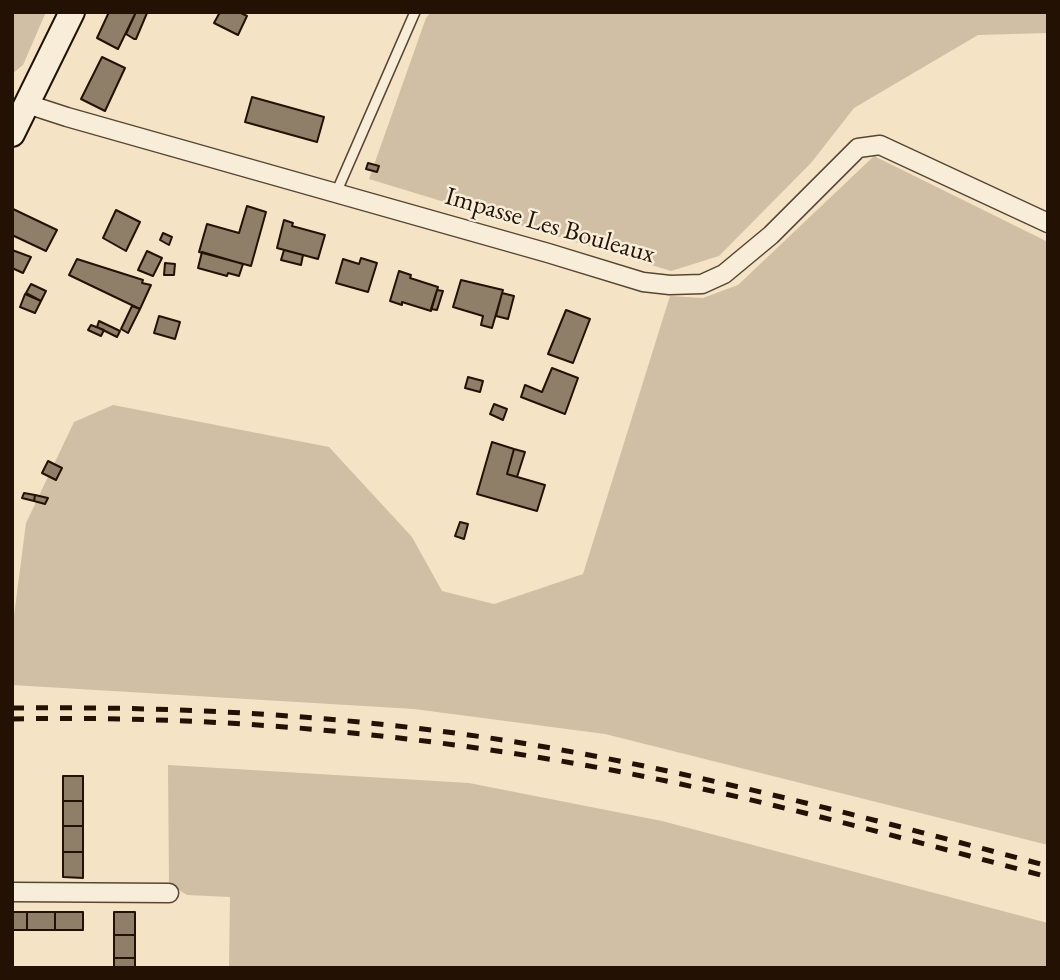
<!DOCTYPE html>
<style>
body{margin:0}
#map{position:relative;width:1060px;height:980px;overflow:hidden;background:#f4e3c5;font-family:"EB Garamond",serif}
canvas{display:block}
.frame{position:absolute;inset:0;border:14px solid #231203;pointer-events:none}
</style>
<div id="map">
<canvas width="1060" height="980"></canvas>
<div class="frame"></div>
</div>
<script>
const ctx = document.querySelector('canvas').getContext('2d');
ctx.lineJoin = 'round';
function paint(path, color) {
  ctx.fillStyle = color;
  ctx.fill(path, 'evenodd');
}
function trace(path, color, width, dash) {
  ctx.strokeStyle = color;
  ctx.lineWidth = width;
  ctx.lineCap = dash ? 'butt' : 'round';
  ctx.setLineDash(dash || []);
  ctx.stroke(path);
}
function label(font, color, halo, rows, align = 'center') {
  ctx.font = font + ' "EB Garamond",serif';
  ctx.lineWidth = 5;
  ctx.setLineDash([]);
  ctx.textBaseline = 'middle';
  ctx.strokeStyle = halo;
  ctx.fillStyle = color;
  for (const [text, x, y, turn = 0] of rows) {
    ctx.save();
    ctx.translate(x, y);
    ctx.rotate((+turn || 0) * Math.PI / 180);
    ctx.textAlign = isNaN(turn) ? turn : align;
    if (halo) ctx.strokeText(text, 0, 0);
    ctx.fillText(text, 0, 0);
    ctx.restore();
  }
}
paint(new Path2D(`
 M12,12h34l-23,53 -11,9z
 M431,12h617v21l-70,2 -124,73 -43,55 -92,93 -48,15 -302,-92 57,-161z
 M874,156l174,86v603l-443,-111 -191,-25 -402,-24v-54l14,-108 48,-101 39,-17 216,42 83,90 30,54 52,13 89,-30 87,-278 33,2 35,-13z
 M168,765l301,18 193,38 386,102v45h-819l1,-71 -43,-2 -18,-11z`), '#d0bfa4');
const building = new Path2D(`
 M109,12h27l-18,37 -21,-11z
 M136,12l11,1 -11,26h-2l-8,-5z
 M220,12h19l8,4 -9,19 -24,-12z
 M102,57l23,11 -20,43 -24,-12z
 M252,97l72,20 -7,25 -72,-20z
 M368,163l11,3 -2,6 -11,-3z
 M247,206l19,6 -15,54 -52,-14 8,-28 32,9z
 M13,209l44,21 -11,21 -34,-16z
 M116,210l24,12 -14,29 -23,-13z
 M284,220l9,3 -1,3 33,9 -7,24 -41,-11z
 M163,233l9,4 -3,8 -9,-5z
 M12,250l19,7 -8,16 -11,-5z
 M284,250l19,5 -2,10 -20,-5z
 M147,251l15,7 -9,18 -15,-6z
 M202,252l41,12 -4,12 -11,-3 -1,3 -29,-8z
 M361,258l16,5 -9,29 -32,-9 7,-24 16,5z
 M77,259l66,21 -1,3 9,2 -11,24 -71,-34z
 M165,263l10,1 -1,11h-10z
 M399,271l12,4 -1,3 28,9 -7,24 -29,-9v3l-12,-4z
 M461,280l42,10 -11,38 -11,-3 2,-9 -30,-9z
 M31,284l15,7 -5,10 -15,-8z
 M437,290l6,1 -6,19 -6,-1z
 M502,293l12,3 -6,23 -12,-3z
 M25,294l16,7 -6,12 -15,-6z
 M132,306l8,3 -12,24 -7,-4z
 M566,310l24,9 -17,44 -25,-9z
 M159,316l21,6 -5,17 -21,-6z
 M99,321l21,10 -3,6 -20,-10z
 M91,325l13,5 -3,6 -13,-6z
 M552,368l26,10 -13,36 -44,-17 4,-12 17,7z
 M468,377l15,4 -3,11 -15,-4z
 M494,404l13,5 -4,11 -13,-6z
 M492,442l22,7 -7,25 38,11 -8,26 -60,-17z
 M514,449l11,3 -8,25 -10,-3z
 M48,461l14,7 -6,12 -14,-7z
 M24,493l11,2 -1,6 -12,-3z
 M35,495l13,3 -3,6 -11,-3z
 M460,522l8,2 -4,15 -9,-3z
 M63,776h20v25h-20z
 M63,801h20v25h-20z
 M63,826h20v26h-20z
 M63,852h20v26l-20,-1z
 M12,912h15v18h-15z
 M27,912h28v18h-28z
 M55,912h28v18h-28z
 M114,912h21v23h-21z
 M114,935h21v23h-21z
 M114,958h21v10h-21z`);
paint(building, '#907f68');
trace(building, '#231203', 2);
const lane = new Path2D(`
 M336,193l79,-181`);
const street = new Path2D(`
 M27,104l40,13 481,136 95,29 27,3 32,-1 22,-10 47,-39 87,-87 22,-3 168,78
 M12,892l157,1`);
const secondary = new Path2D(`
 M12,134l60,-122`);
trace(lane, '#574634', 12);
trace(street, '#574634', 21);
trace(secondary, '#231203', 28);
trace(lane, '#f8edd9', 9);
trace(street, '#f8edd9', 18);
trace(secondary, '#f8edd9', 24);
trace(new Path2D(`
 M12,708c173,-2 346,8 516,36 176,30 348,76 520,122
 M12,719c199,-4 398,14 594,50 149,28 296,69 442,108`), '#231203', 5, [12, 12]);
label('26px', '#231203', '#f8edd9', [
 ["Impasse Les Bouleaux",550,226,16]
]);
</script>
